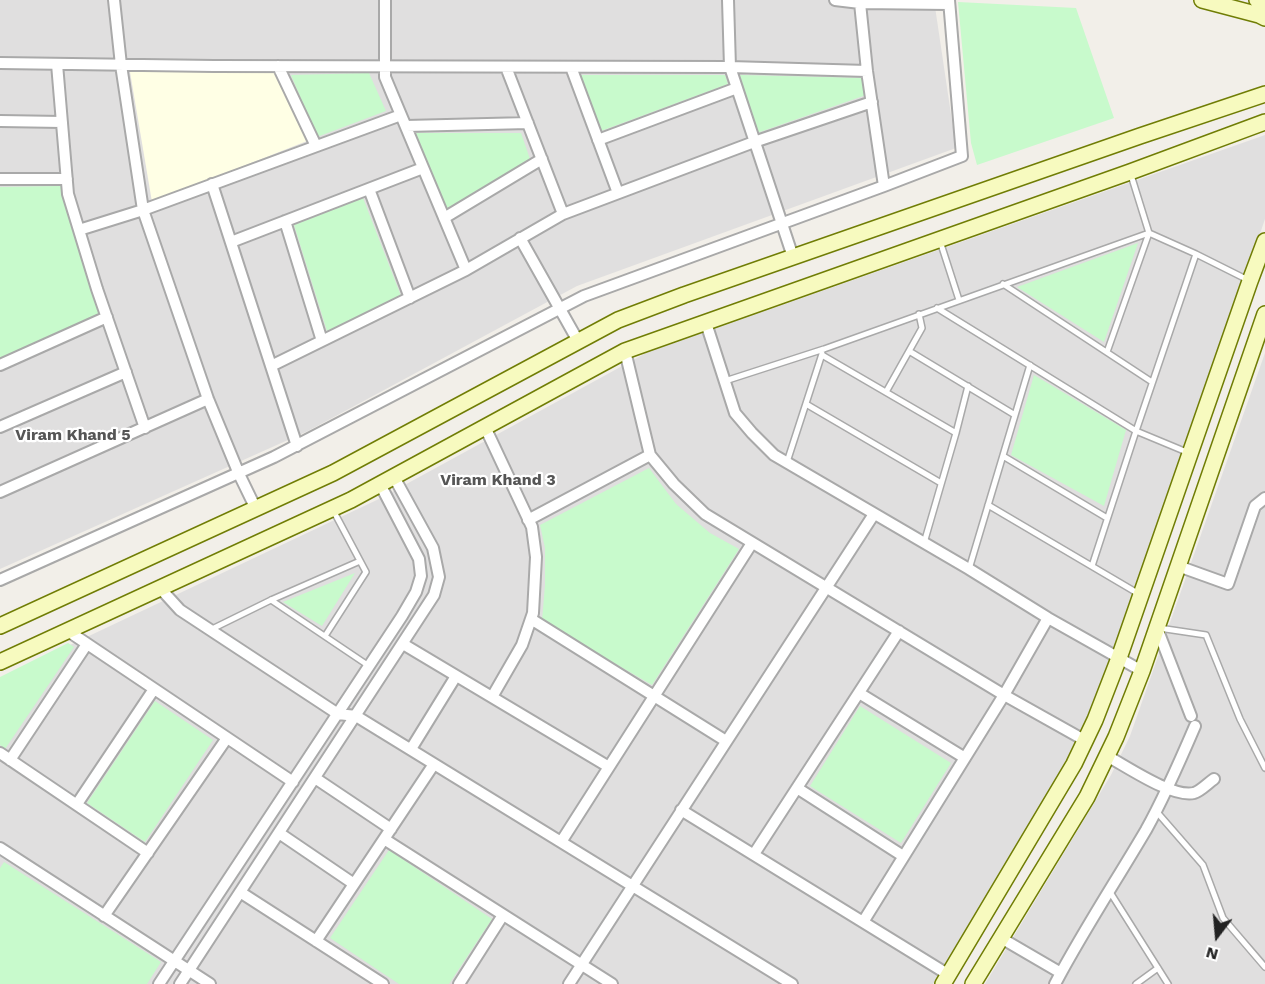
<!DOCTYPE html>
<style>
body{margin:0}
#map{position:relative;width:1265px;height:984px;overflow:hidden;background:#f2efe9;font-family:"Work Sans",sans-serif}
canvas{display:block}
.north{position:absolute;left:1187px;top:906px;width:60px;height:60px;-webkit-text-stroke:4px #fff;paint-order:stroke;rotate:196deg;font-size:16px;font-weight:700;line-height:24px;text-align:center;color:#222}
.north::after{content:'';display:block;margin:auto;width:21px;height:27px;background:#222;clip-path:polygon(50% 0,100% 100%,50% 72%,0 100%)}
</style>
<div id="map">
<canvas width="1265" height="984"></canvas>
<div class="north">N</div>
</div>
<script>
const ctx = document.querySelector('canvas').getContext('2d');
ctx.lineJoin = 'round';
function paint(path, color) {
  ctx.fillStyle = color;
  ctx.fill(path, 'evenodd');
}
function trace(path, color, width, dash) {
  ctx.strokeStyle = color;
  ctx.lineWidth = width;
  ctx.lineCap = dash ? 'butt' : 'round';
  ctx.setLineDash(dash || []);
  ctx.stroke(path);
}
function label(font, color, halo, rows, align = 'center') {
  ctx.font = font + ' "Work Sans",sans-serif';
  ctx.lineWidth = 4.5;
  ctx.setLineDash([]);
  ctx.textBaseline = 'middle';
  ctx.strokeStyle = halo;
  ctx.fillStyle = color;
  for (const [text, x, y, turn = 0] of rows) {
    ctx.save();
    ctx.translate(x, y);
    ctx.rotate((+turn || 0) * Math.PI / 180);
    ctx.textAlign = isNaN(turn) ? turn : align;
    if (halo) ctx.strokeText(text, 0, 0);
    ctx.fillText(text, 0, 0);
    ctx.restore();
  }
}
paint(new Path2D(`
 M0,0h934l22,148 -379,138 -269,145 -308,138z
 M1265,135v84l-57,167 -107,302 -39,80 -129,216h-933v-306l379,-179 267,-146z
 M1265,353v631h-280l126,-209 19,-39z`), '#e0dfdf');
paint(new Path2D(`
 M130,72h146l31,69 -155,61z`), '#ffffe5');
paint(new Path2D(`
 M958,2l118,6 38,110 -137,47 -6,-22z
 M369,73l17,38 -69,26 -26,-62z
 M579,75h146l3,9 -127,47z
 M740,75l127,3 2,16 -112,39z
 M416,133h105l9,26 -84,50z
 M61,186l42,134 -103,43v-176z
 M363,198l38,98 -74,35 -33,-106z
 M1138,243l-34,99 -87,-55z
 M1034,375l92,55 -22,76 -93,-51z
 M649,468l27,36 34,29 29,16 -87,136 -110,-64 3,-36v-37l-5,-23z
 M355,573l-33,53 -39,-24z
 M68,643l6,4 -69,102 -5,-4v-68z
 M155,701l58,39 -68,102 -58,-39z
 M860,706l91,57 -50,80 -91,-57z
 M389,850l103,69 -43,65h-50l-69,-46z
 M4,862l157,100 -14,22h-147v-116z`), '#c8facc');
const lane = new Path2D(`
 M940,241l19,59
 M1003,284l149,98
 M937,308l199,123 53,22
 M909,351l106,64
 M1107,352l42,-119 -18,-58
 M822,355l134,78
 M725,381l99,-32 325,-116 47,21 52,26
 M886,392l36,-64 -3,-14
 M806,404l135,79
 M1003,456l104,62
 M787,462l35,-108
 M988,505l151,89
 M924,543l32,-110 12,-47
 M1092,566l44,-135 60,-177
 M969,569l61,-204
 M271,600l98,66
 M1159,628l47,7 34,84 25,49
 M210,630l61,-30 89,-39
 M325,636l41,-64 -33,-62
 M1156,811l47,54 20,53 42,49
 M1110,892l58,92
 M1136,984l22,-16`);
const street = new Path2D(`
 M114,0l7,65 22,145 65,189 31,75 17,35
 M385,0v77l81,193
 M728,0l2,67 63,190
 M835,0l25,3 89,1
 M860,3l7,68 17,115
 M0,63l214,3 516,1 137,4
 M57,64l11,130 29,95 48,139
 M278,66l38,80
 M506,67l57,147
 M571,67l47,126
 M0,121l62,1
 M406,126l122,-3
 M598,140l139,-52
 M0,179h67
 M212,184l85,262
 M369,189l41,109
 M444,218l98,-59
 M285,221l37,120
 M79,230l64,-20 258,-95
 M520,238l58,103
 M231,242l192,-74
 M706,323l29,90 17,20 22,22 195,114 79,49 94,53
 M625,351l25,104 24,29 31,30 299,181 82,46
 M0,365l107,-48
 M271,366l195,-96 97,-56 191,-72 118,-40
 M0,427l126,-55
 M485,427l47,100 4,30 -3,56 -11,32 -30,52
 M0,492l208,-93
 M528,520l122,-65
 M1178,566l50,18 27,-78 10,-8
 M0,580l274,-123 310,-161 300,-110 78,-30 -13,-156
 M160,588l20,22 158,104 18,2 436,268
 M531,619l195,122
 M1157,628l34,88
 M68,631l225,151
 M403,644l206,123
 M859,693l106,65
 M411,749l45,-73
 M0,753l148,100
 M1107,756c19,10 65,42 87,37 7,-2 14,-10 20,-14
 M10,760l77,-116
 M315,778l76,51
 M797,788l106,68
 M77,804l77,-115
 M681,810l268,165
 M279,833l75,51
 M384,839l228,145
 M561,842l191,-299
 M0,848l210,136
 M754,854l145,-223
 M240,892l143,92
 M104,916l123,-178
 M863,922l141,-227 44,-77
 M1001,938l60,35
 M316,941l118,-177
 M159,984l243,-368 14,-24 5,-16 -2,-17 -39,-75
 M180,984l254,-389 5,-18 -6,-29 -39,-71
 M459,984l44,-69
 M569,984l305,-470
 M1055,984c28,-53 61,-103 91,-154 19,-34 34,-69 49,-104`);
const secondary = new Path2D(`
 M1202,0l57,15 6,3
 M1257,0l8,2
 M0,626l333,-153 285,-153 66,-25 456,-159 125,-42
 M0,662l351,-162 274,-149 505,-179 135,-50
 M943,984l131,-220 21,-44 24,-62 131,-377 15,-40
 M973,984l114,-187 29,-60 26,-66 123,-357`);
trace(lane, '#a9a9a9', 8);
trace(street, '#a9a9a9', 14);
trace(secondary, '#707d05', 18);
trace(lane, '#fff', 5);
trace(street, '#fff', 10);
trace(secondary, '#f7fabf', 15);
label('bold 16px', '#555', '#fff', [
 ["Viram Khand 5",73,435],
 ["Viram Khand 3",498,480]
]);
</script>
